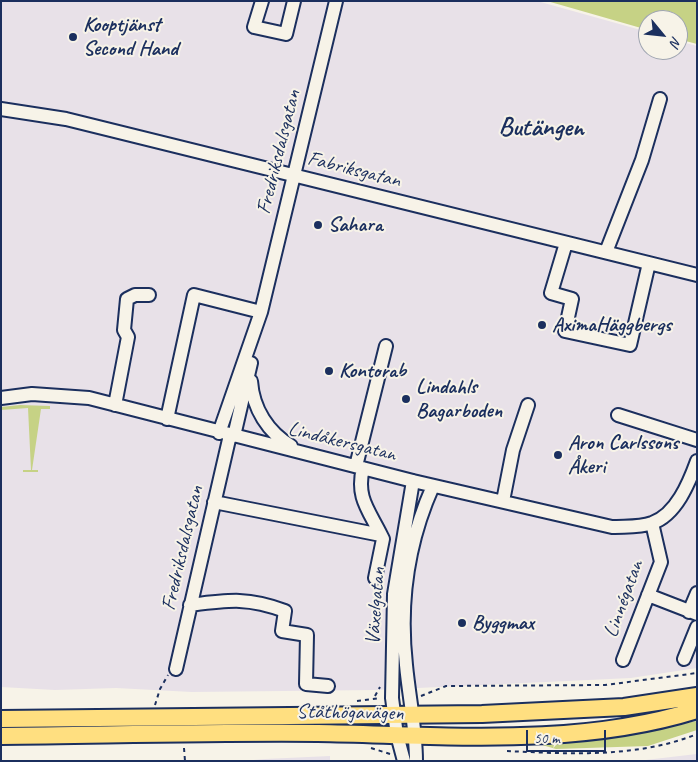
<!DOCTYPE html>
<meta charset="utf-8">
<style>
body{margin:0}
#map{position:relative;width:698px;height:762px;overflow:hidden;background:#f7f3e8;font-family:Caveat,sans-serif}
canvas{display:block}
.frame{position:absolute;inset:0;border:2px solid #1b2f5e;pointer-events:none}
.north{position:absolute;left:638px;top:10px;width:50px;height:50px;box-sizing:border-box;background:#f7f3e8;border:1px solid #9fa5b1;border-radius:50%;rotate:118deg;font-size:14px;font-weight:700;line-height:20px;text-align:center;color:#1b2f5e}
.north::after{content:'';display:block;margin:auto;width:18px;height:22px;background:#1b2f5e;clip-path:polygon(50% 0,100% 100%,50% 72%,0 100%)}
.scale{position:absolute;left:526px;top:730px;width:80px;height:22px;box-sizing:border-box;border:2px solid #1b2f5e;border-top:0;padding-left:6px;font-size:15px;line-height:18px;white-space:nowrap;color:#1b2f5e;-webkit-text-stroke:4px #f7f3e8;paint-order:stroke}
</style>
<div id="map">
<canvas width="698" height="762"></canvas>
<div class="frame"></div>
<div class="north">N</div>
<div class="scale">50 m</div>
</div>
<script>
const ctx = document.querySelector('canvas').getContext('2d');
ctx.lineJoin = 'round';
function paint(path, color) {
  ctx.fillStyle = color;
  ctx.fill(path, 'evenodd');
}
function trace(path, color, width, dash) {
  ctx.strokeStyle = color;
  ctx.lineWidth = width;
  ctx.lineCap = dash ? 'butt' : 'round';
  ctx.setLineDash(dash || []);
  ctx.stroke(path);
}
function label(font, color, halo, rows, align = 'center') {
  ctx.font = font + ' Caveat,sans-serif';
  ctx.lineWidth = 4;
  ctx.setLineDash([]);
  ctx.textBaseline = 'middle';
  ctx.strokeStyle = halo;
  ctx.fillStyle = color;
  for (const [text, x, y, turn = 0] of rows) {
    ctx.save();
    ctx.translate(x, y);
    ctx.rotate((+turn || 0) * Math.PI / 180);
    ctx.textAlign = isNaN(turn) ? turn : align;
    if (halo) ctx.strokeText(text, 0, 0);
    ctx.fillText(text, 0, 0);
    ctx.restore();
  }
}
paint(new Path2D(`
 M1,1h536l111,31v18h30v-9l19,5v622l-66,10 -256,12 -183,2 -76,-4 -61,2 -54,-3z
 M697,754v7h-60l51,-6z
 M330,756v5h-88l23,-2z`), '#e8e1e8');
paint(new Path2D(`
 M547,1h150v43l-19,-5v-19h-30v10z
 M20,405l30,1v3h-9l-9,61h6v2h-15v-2h8l-3,-62 -27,2v-3z
 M697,721v9l-49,16 -92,3 -14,-4 46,-4z`), '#c6d285');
const minor = new Path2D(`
 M262,1l-8,26 32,7 8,-33
 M1,109l65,10 631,156
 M566,243l-15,50 21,6 -7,32 65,14 19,-82
 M606,252l36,-92 18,-61
 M251,381c2,28 17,51 40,65
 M1,398l31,-4 57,4 324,83 199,46c13,-1 27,1 40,-4 24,-8 37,-40 45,-62
 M115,405l13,-68 -4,-7 3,-31 8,-4h14
 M618,415l79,25
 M167,419l27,-124 67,17
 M219,433l42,-121 75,-311
 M234,436l17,-73
 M356,466l30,-120
 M363,468c-7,29 5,41 18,67
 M503,501l10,-51 15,-45
 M214,502l167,33 2,4 -8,39
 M648,595l49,19
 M190,605c39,-5 58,-8 95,6l-3,20 25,4 -1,49 22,2
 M689,612l8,-19
 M684,659l13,-32
 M623,660l38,-98 -9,-39
 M176,669l54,-234
 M404,761l-7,-26 -5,-37 2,-104 19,-113
 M416,761c0,-32 -7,-64 -10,-96 -7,-63 1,-121 27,-179`);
const major = new Path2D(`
 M1,719l481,-5 142,-7 73,-11
 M1,736c106,-1 212,-4 317,-3 124,2 259,15 379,-23`);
trace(minor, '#1b2f5e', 16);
trace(major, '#1b2f5e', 20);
trace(new Path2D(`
 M375,696l5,-9
 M421,696l25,-10 159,-1 92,-12
 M357,701l23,-3
 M155,705l5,-16 8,-14
 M184,748l1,13
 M371,748l19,6
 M507,751c62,3 131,7 190,-17`), '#1b2f5e', 2, [4, 4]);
trace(minor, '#f7f3e8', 12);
trace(major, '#ffdf80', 16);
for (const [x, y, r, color] of [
 [73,37,5,"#1b2f5e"],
 [318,225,5,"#1b2f5e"],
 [542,325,5,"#1b2f5e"],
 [329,371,5,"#1b2f5e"],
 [406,399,5,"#1b2f5e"],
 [558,455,5,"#1b2f5e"],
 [462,623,5,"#1b2f5e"]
]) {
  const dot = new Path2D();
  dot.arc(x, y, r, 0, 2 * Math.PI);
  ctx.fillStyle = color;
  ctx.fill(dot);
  trace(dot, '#f7f3e8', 2);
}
label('bold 21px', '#1b2f5e', '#f7f3e8', [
 ["Kooptjänst",83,25],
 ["Second Hand",83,49],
 ["Sahara",328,225],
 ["AximaHäggbergs",552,325],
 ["Kontorab",339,371],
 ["Lindahls",416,387],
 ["Bagarboden",416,411],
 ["Aron Carlssons",568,443],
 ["Åkeri",568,467],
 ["Byggmax",472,623]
], 'left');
label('21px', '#1b2f5e', '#f7f3e8', [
 ["Fredriksdalsgatan",279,152,-76],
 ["Fabriksgatan",354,170,14],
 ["Lindåkersgatan",342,442,14],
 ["Fredriksdalsgatan",183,548,-77],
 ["Linnégatan",624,599,-70],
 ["Växelgatan",376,606,-86],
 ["Ståthögavägen",350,713,1]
]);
label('bold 26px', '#1b2f5e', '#f7f3e8', [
 ["Butängen",541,128]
]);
</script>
